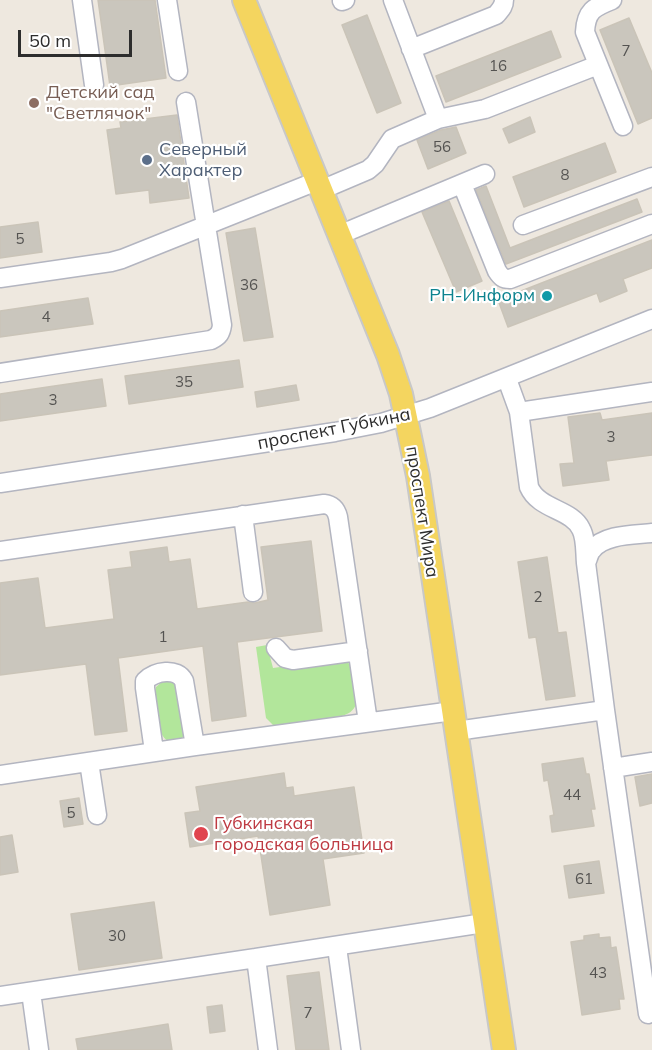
<!DOCTYPE html>
<meta charset="utf-8">
<style>
body{margin:0}
#map{position:relative;width:652px;height:1050px;overflow:hidden;background:#eee8df;font-family:Mulish,sans-serif}
canvas{display:block}
.scale{position:absolute;left:18px;top:30px;width:114px;height:27px;box-sizing:border-box;border:3px solid #2d2d2d;border-top:0;padding-left:8px;font-size:18px;line-height:21px;white-space:nowrap;color:#2d2d2d;-webkit-text-stroke:4px #fff;paint-order:stroke}
</style>
<div id="map">
<canvas width="652" height="1050"></canvas>
<div class="scale">50 m</div>
</div>
<script>
const ctx = document.querySelector('canvas').getContext('2d');
ctx.lineJoin = 'round';
function paint(path, color) {
  ctx.fillStyle = color;
  ctx.fill(path, 'evenodd');
}
function trace(path, color, width, dash) {
  ctx.strokeStyle = color;
  ctx.lineWidth = width;
  ctx.lineCap = dash ? 'butt' : 'round';
  ctx.setLineDash(dash || []);
  ctx.stroke(path);
}
function label(font, color, halo, rows, align = 'center') {
  ctx.font = font + ' Mulish,sans-serif';
  ctx.lineWidth = 4.5;
  ctx.setLineDash([]);
  ctx.textBaseline = 'middle';
  ctx.strokeStyle = halo;
  ctx.fillStyle = color;
  for (const [text, x, y, turn = 0] of rows) {
    ctx.save();
    ctx.translate(x, y);
    ctx.rotate((+turn || 0) * Math.PI / 180);
    ctx.textAlign = isNaN(turn) ? turn : align;
    if (halo) ctx.strokeText(text, 0, 0);
    ctx.fillText(text, 0, 0);
    ctx.restore();
  }
}
paint(new Path2D(`
 M267,645l6,23 66,-9c17,3 16,17 16,31 1,4 2,10 1,14 -2,7 -8,10 -14,12l-68,10 -8,-8 -10,-71z
 M164,680h5l9,4 8,47c-2,6 -4,8 -10,10 -21,6 -19,-36 -21,-49l1,-5z`), '#b2e69b');
const building = new Path2D(`
 M98,0h57l11,78 -56,8z
 M367,15l34,88 -24,10 -35,-88z
 M629,18l23,55v45l-14,6 -38,-94z
 M551,31l10,26 -115,45 -10,-26z
 M177,115l12,83 -39,5 -1,-13 -33,4 -9,-64 14,-2 -1,-6z
 M530,117l5,15 -26,11 -6,-14z
 M456,127l10,26 -38,16 -11,-29 24,-10z
 M605,143l11,29 -92,35 -11,-30z
 M486,186l24,62 127,-49 5,13 -136,52 -30,-74z
 M449,201l33,80 -26,11 -34,-80z
 M38,222l4,30 -42,6v-31z
 M255,228l18,109 -29,4 -18,-108z
 M652,240v28l-29,11 4,12 -27,11 -3,-9 -89,34 -10,-27z
 M88,298l5,26 -93,13v-26z
 M239,360l4,27 -114,17 -4,-28z
 M102,379l4,27 -106,15v-27z
 M296,385l3,15 -42,7 -2,-15z
 M600,413l2,7 50,-7v42l-46,6 3,19 -46,6 -3,-22 14,-1 -6,-46z
 M311,541l11,90 -85,11 9,74 -34,5 -9,-75 -85,12 9,73 -32,4 -9,-71 -86,11v-92l38,-5 7,50 69,-9 -6,-49 24,-3 -2,-15 37,-5 2,15 21,-3 7,50 51,-7 7,1 13,-3 -7,-53z
 M547,557l11,76 8,-1 9,64 -29,4 -10,-63 -7,1 -11,-76z
 M583,758l3,16h3l6,35h-4l3,17 -42,6 -2,-16 4,-1 -6,-35 -4,1 -2,-17z
 M284,773l2,15 7,-1 1,9 60,-9 10,66 -41,6 7,46 -60,10 -12,-79 -68,11 -5,-34 15,-2 -4,-24z
 M652,774v29l-12,3 -5,-29z
 M79,798l4,26 -19,3 -4,-26z
 M12,835l6,37 -18,3v-38z
 M599,861l5,32 -35,5 -5,-32z
 M154,902l8,56 -83,12 -8,-56z
 M599,934v4l11,-1 1,11 5,-1 8,52h-5l1,10 -38,6 -11,-73 13,-2v-4z
 M319,972l10,78h-33l-9,-74z
 M222,1005l3,26 -15,2 -3,-26z
 M168,1024l4,26h-94l-2,-11z`);
paint(building, '#cac6bd');
trace(building, '#cac4b8', 1.5);
const minor = new Path2D(`
 M82,0l12,85
 M167,0l11,71
 M393,0l45,119
 M612,0c-18,7 -26,11 -27,32l38,94
 M342,1l3,-1
 M411,49l85,-34c4,-5 8,-8 8,-15
 M462,184l35,87c4,6 6,8 13,8l142,-55
 M321,190l47,-20 7,-6 17,-25 46,-20 47,-10 113,-44
 M523,225l129,-48
 M339,235l146,-61
 M0,278l111,-16 11,-3 195,-78
 M0,373l211,-33c8,-4 10,-7 11,-15l-36,-223
 M507,379l12,33 10,75c10,23 43,22 52,42 5,9 4,23 5,34
 M519,412l133,-20
 M0,483l335,-51 46,-9 49,-15 222,-89
 M243,515l10,77
 M0,551l324,-47c8,1 12,5 14,13l30,205
 M276,648l9,10 8,2 65,-9
 M456,731l149,-21
 M154,751l-9,-63v-7c10,-10 32,-14 39,0l11,65
 M89,762l8,53
 M613,768l39,-6
 M0,775l195,-29 258,-35
 M337,947l14,103
 M31,992l8,58
 M0,996l256,-38
 M648,1014l-43,-304 -19,-147c2,-4 3,-10 6,-13 12,-16 42,-15 60,-17
 M268,1050l-12,-92 228,-35`);
const major = new Path2D(`
 M244,0l144,355 13,39 17,82 86,574`);
trace(minor, '#b3b5c0', 21);
trace(major, '#c8c8c8', 26);
trace(minor, '#fff', 18);
trace(major, '#f4d55f', 22);
for (const [x, y, r, color] of [
 [34,103,6,"#8d6e63"],
 [147,160,6,"#5c6f8a"],
 [547,296,6,"#0f9aa8"],
 [201,834,8,"#e0444e"]
]) {
  const dot = new Path2D();
  dot.arc(x, y, r, 0, 2 * Math.PI);
  ctx.fillStyle = color;
  ctx.fill(dot);
  trace(dot, '#fff', 2);
}
label('15px', '#545351', null, [
 ["7",626,51],
 ["16",498,66],
 ["56",442,147],
 ["8",565,175],
 ["5",20,239],
 ["36",249,285],
 ["4",46,317],
 ["35",184,382],
 ["3",53,400],
 ["3",611,437],
 ["2",538,597],
 ["1",163,637],
 ["44",572,795],
 ["5",71,813],
 ["61",584,879],
 ["30",117,936],
 ["43",598,973],
 ["7",308,1013]
]);
label('18px', '#785e54', '#fff', [
 ["Детский сад",46,93],
 ["\"Светлячок\"",46,114]
], 'left');
label('18px', '#4e5e75', '#fff', [
 ["Северный",159,150],
 ["Характер",159,171]
], 'left');
label('18px', '#0d838f', '#fff', [
 ["РН-Информ",535,296]
], 'right');
label('18px', '#2d2d2d', '#fff', [
 ["проспект Губкина",334,429,-11],
 ["проспект Мира",422,512,81]
]);
label('18px', '#be3a42', '#fff', [
 ["Губкинская",214,824],
 ["городская больница",214,845]
], 'left');
</script>
